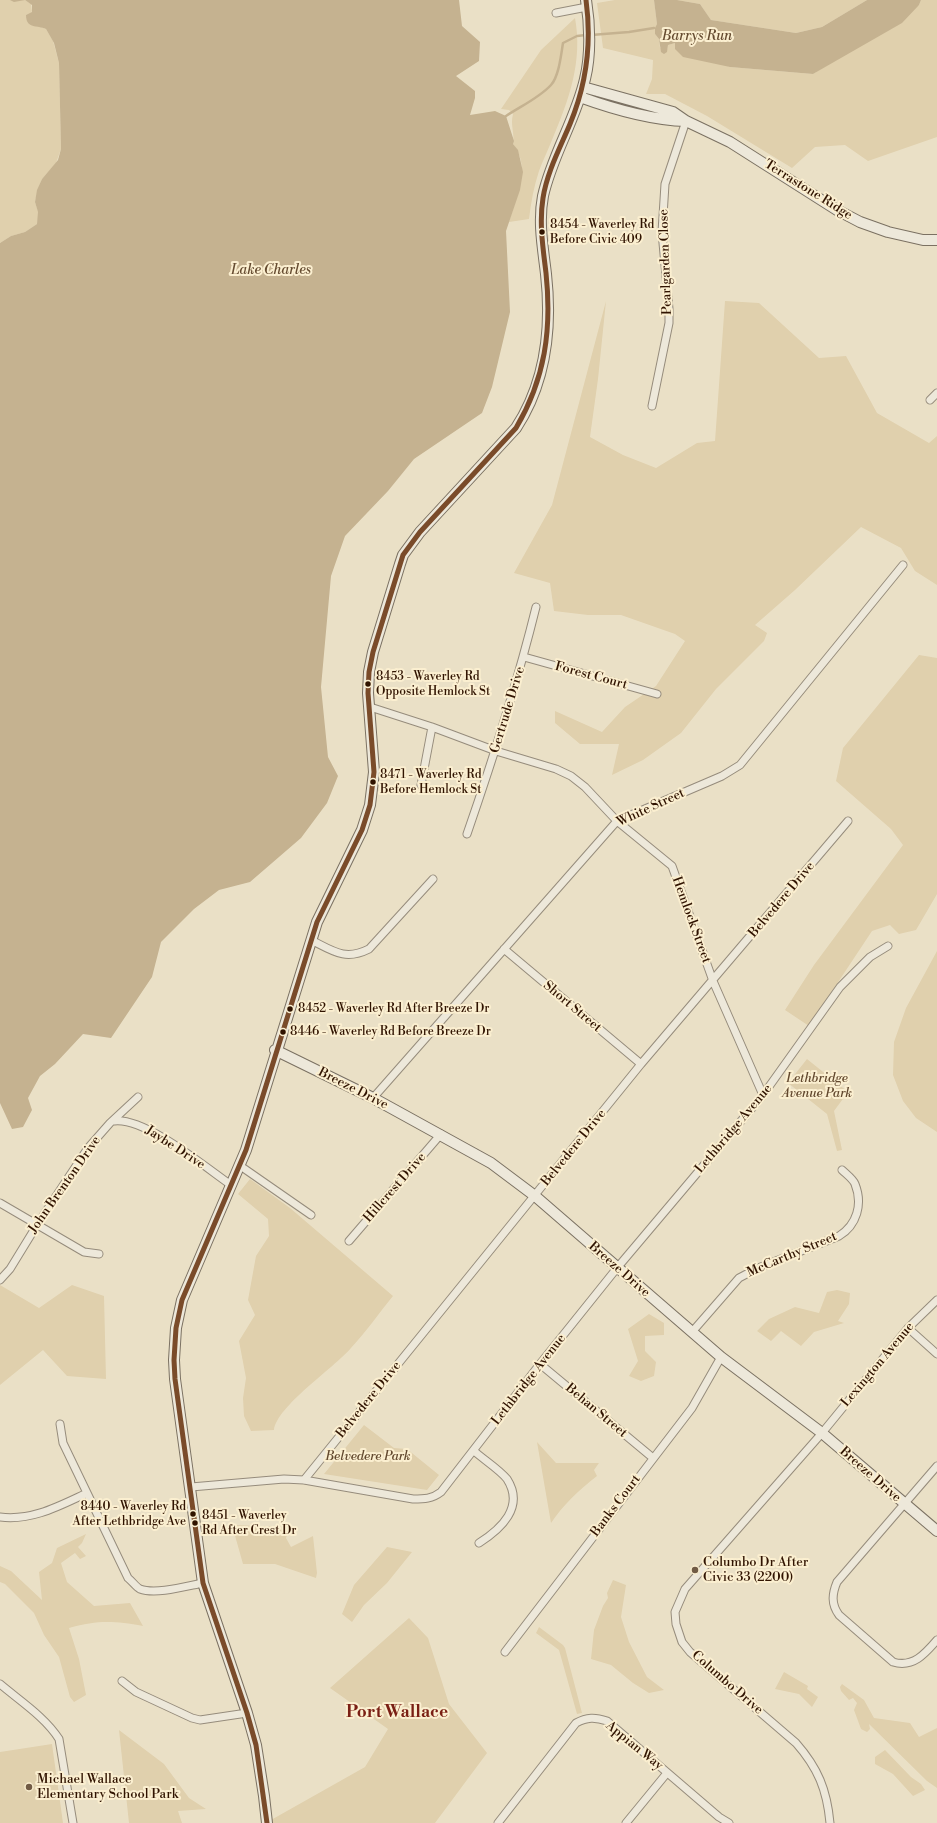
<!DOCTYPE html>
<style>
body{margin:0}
canvas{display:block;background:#eae0c6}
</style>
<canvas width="937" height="1823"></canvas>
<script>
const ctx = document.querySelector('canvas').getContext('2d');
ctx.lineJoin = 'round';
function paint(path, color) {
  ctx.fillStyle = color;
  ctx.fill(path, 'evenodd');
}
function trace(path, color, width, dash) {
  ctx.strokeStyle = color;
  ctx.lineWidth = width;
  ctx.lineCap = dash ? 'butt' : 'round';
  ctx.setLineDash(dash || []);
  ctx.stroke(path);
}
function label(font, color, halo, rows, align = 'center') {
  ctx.font = font + ' "Libre Bodoni",serif';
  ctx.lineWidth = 4;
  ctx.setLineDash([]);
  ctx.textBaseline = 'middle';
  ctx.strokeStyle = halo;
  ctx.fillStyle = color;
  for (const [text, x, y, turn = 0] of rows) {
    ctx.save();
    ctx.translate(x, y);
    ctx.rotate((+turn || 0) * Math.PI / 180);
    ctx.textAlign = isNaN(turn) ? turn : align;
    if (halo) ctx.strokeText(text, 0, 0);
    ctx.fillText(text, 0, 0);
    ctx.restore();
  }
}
paint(new Path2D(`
 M0,0h25l6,4 1,7 -1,3 -5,1c1,13 12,10 20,14l7,12 6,22 2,86 -5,14 -14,16 -4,10 -3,13 4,12 -2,10 -12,8 -14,4 -11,7z
 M615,0h39l3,24 -2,10 4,5 1,9 7,2 1,-5 7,-2 55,24 83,7 106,-69 2,-5h16v137l-69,24 -23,-16 -30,2 -23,21 -85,-52 -42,-22h-19l6,-15 1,-19 -50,-12 -6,-45z
 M677,0h190l-45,27 -26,6 -85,-13 -11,-16z
 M575,18c8,43 -6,82 -23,122 -4,10 -9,20 -13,31 -5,15 -8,31 -10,48l-20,3c7,-25 23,-53 4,-78 2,-10 -3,-19 0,-30l-4,-4 -8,-1 40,-59z
 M606,301l-8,78 -8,58 33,18 33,13 41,-25 18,-2 10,-140 34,2 60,55 27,-2 31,57 52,30 8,-7v149l-22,-14 -14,-23 -40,-21 -66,63 -40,35 12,8 -3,8 -48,48 -35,44 -38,27 -31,15 7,-31h-39l-25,-21v-12l47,21 23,-25 31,-21 29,-45 -10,-7 -54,-19h-33l-34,-4 -4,-28 -36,-10 38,-68z
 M919,655l18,3v236l-21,36 -17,4 -9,-9 -18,6 -63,95 -24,-16 29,-45 89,-120 -12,-16 -55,-48 7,-33z
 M937,951v181l-21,-14 -13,-17 -10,-26 1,-33 12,-34z
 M807,1059l41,33 -14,19 8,39 -5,1 -10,-37 -39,-31z
 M250,1179l40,29 103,88c-14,17 -27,36 -42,52 -17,20 -74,58 -77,82l-23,1 -7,-15 -1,-18 3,-20 -7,-37 16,-26 -7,-15 8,-44 13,-20 -1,-17 -30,-25z
 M0,1285l39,23 33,-23 32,11 2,83 -39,-3 -24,-26 -43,35z
 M837,1290l13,3 -1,11 -11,17 6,2 -30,9 -13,14 -20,-15 -10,10 -14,-10 12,-12 26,-12 24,6 8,-21z
 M649,1314l15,9v12l-19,1v15l11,11 -2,14 -13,5 -12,-5 9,-15 -10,-32z
 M364,1425l30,23 13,1 32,26 -12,15 -103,-16z
 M537,1442l19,21h43l-5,7 3,6c-18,14 -34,29 -46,47z
 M232,1525l58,2 -4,11 5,9 22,-11 4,37 -1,5 -41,-14h-32z
 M86,1534l-4,9 -4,4 8,9 -6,3 -5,-6 -14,10 6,19 27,24 36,-3 13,23c-29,-5 -45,-6 -74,2l10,31 7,36 -12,7 -4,-5 -11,-40 -15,-22 -10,-22 -29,-29 -5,-2v-16l11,5 31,29 -3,-28 13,-9 5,-15z
 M387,1547l25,5 -25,31 -23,22 -12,17 -10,-8 12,-29z
 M613,1580l13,5 -5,32 8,25 18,35 17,13 -15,3 -16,-10 -22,-18 -20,-6 3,-29 9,-24 5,-8 -1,-5z
 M409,1618l19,20 21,66 38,49 -52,70h-164v-3l94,-53 23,-38 -58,-41z
 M539,1627l24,18 2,3 17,65 -5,1 -18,-64 -23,-17z
 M784,1672l24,14 -1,3 11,8 -6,10 -13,-13 -24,-5z
 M842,1684l22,16 10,18 36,5 9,14 18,-9v60l-10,-7 -58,-57 1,5 -3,3 -6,-3 -7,-19 3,-7 -4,-5 -4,2 -8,-9 -1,-4z
 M119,1730l45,34 25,34 17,11 -28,2 4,12h-53z
 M52,1744l11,79h-63v-71z
 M885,1750l26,27 10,7 4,6 -12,6 -20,-22 -18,-10v-7z`), '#e0d0ad');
paint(new Path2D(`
 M10,0h449l3,26 18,16 -1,19 -23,15 19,15v7l-5,17 25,-4 11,5 8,25 -1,3 5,6 5,22 -3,18 -14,41 4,81 -18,75 -10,26 -68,46 -26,32 -43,45 -14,40 -10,111 7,70 10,19 -11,27 -26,35 -51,44 -31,8 -25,19 -33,33 -9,35 -41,61 -28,-4 -28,30 -15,12 -12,22 4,12 -9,17 -11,2 -12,-26v-860l11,-7 14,-4 12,-8 1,-12 -3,-10 2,-12 5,-11 16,-19 3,-11 -2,-86 -5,-20 -8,-14c-9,-4 -20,0 -20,-14l6,-3v-7l-7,-5 -11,2z
 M654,0h23l23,4 11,16 85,13 26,-6 45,-27h54l-2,5 -17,18 -89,51 -83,-7 -47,-10 -8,-8v-6l-7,2 -1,7 -3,2 -3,-2 -2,-13 -4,-5v-6l2,-4z`), '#c5b290');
trace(new Path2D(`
 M591,35l38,-3 25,-4
 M506,116c15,-10 33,-18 45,-31 8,-9 10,-30 12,-42l14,-7 9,-1`), '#c5b290', 2.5);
const street = new Path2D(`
 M556,13l31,-6
 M930,400l7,-7
 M652,406l17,-83v-14l-7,-77 3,-48 21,-63
 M524,657l133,37
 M370,707l62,20 64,24 60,18 15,7 14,11 32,34 55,45 41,115 50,114
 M421,785l11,-58
 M467,834c26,-75 50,-150 69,-227
 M311,940c22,11 34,21 58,9l64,-70
 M504,949l137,115
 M373,1098l244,-277 105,-45 18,-11 163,-200
 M114,1121c31,-4 91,46 117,64
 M239,1165l72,50
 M0,1203l84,49 15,2
 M349,1241l92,-107
 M0,1280l10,-11 27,-44 51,-77 22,-25 28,-26
 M908,1328l29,26
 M692,1332l47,-54 17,-9 83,-33c18,-11 24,-32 16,-52 -2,-5 -9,-10 -13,-14
 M540,1364l113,94
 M60,1424l3,19 65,135c4,3 8,9 12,11 16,6 47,-3 63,-6
 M474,1451c9,8 26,19 33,28 18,28 -6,50 -28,64
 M937,1466l-100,116c-5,12 -6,22 2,33l54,47c20,6 32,-8 44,-22
 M304,1480l337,-416 207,-243
 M191,1487l93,-8 20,1 109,19c11,0 19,0 28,-7l99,-128 77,-96 146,-173 77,-108 30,-30 18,-11
 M0,1517c32,4 59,-11 87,-24
 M505,1652l187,-244 29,-51
 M122,1681l14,11 56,26 8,2 47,-7
 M0,1684c20,17 45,33 59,55l14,84
 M498,1823l78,-100c11,-6 19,-6 31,-2l112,96 10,6
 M626,1823l41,-50
 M830,1823c-3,-33 -12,-55 -34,-80l-106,-91 -8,-10 -6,-18 -1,-12 10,-23 137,-156 86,-105 29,-28`);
const secondary = new Path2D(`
 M583,87l90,25 13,9 44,21 107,68 23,12 28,10 35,8h14
 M580,97c33,12 71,23 106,24
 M275,1050l98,48 118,65 44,33 186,161 101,76 115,98
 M267,1823l-3,-27 -8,-51 -9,-32 -44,-130 -28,-204 -1,-19 2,-32 6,-28 64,-150 71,-228 45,-92 8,-25 4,-33 -6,-79 1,-21 4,-20 27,-88 3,-9 17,-23 96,-104c30,-46 36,-100 30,-154 -3,-26 -8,-52 -3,-78 9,-41 33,-77 42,-117 6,-24 5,-55 1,-79`);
trace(street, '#968c7c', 9);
trace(secondary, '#7b7162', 12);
trace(street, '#ede8da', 7);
trace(secondary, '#ede8da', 10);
trace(new Path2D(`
 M267,1823l-11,-78 -9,-32 -44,-130 -28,-204 -1,-19 2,-32 6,-28 64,-150 71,-228 45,-92 8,-25 4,-33 -6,-79 1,-21 4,-20 30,-97 17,-23 96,-104c29,-49 36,-98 30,-155 -3,-25 -7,-50 -3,-75 4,-26 17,-50 27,-74 17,-41 22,-80 16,-124`), '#7a4b2a', 5);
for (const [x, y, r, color] of [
 [542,232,3.5,"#301300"],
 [368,684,3.5,"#301300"],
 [373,782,3.5,"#301300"],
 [290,1009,3.5,"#301300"],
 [283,1032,3.5,"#301300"],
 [193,1514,3.5,"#301300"],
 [195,1523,3.5,"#301300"],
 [695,1570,4,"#715b45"],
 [29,1787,4,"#715b45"]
]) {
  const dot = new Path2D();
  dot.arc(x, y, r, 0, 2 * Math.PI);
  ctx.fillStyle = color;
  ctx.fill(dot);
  trace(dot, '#fbefd0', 1.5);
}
label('12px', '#301300', '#fbefd0', [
 ["8454 - Waverley Rd",550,225],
 ["Before Civic 409",550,240],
 ["8453 - Waverley Rd",376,677],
 ["Opposite Hemlock St",376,692],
 ["8471 - Waverley Rd",380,775],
 ["Before Hemlock St",380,790],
 ["8452 - Waverley Rd After Breeze Dr",298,1009],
 ["8446 - Waverley Rd Before Breeze Dr",290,1032],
 ["8440 - Waverley Rd",186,1507,"right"],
 ["After Lethbridge Ave",186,1522,"right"],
 ["8451 - Waverley",202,1516],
 ["Rd After Crest Dr",202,1531]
], 'left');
label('13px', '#301300', '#fbefd0', [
 ["Terrastone Ridge",808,190,32],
 ["Pearlgarden Close",666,262,-92],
 ["Forest Court",591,676,15],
 ["Gertrude Drive",508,710,-73],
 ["White Street",651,808,-25],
 ["Belvedere Drive",782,900,-50],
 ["Hemlock Street",691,920,70],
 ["Short Street",572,1007,40],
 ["Breeze Drive",353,1089,27],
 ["Lethbridge Avenue",734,1129,-50],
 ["Jaybe Drive",175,1148,33],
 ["Belvedere Drive",574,1148,-51],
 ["John Brenton Drive",65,1185,-55],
 ["Hillcrest Drive",395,1188,-49],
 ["McCarthy Street",792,1255,-23],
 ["Breeze Drive",619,1270,41],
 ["Lexington Avenue",878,1365,-50],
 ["Lethbridge Avenue",529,1380,-52],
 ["Belvedere Drive",369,1400,-51],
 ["Behan Street",596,1411,40],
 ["Breeze Drive",870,1475,41],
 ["Banks Court",616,1506,-53],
 ["Columbo Drive",727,1683,41],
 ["Appian Way",634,1746,39]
]);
label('italic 13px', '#62482e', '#fbefd0', [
 ["Lethbridge",817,1079],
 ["Avenue Park",817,1094],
 ["Belvedere Park",368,1457]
]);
label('13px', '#301300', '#fbefd0', [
 ["Columbo Dr After",703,1563],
 ["Civic 33 (2200)",703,1578],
 ["Michael Wallace",37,1780],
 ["Elementary School Park",37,1795]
], 'left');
label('italic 14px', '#654b30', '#fbefd0', [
 ["Barrys Run",697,37],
 ["Lake Charles",271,271]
]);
label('bold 17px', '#7a1f14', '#fbefd0', [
 ["Port Wallace",397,1713]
]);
</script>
